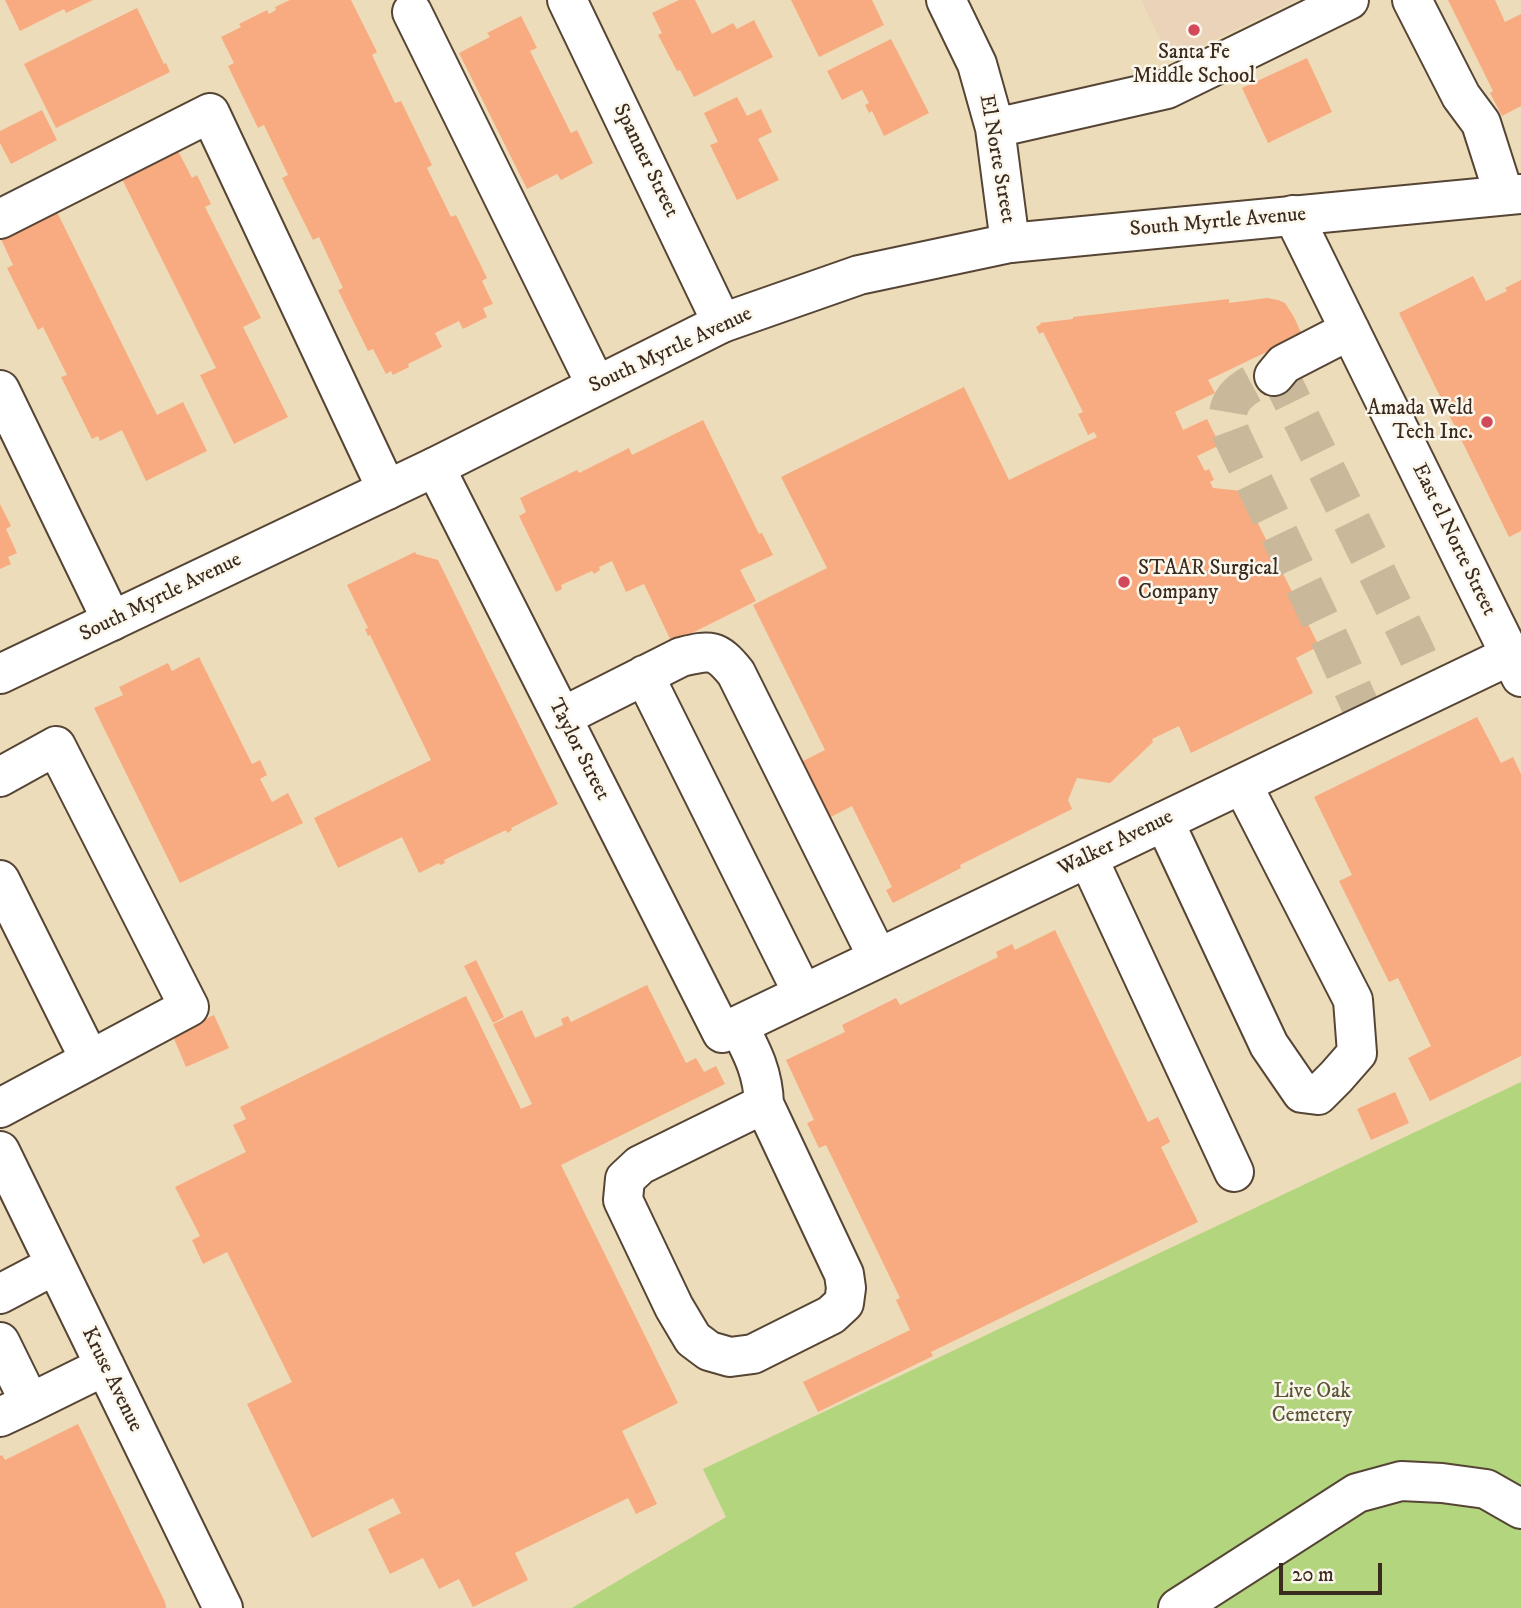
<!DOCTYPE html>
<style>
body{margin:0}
#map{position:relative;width:1521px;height:1608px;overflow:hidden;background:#eddcb9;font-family:"IM FELL DW Pica",serif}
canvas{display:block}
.scale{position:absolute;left:1279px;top:1563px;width:103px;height:32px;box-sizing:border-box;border:4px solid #3b2a1e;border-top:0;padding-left:9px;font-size:21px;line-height:24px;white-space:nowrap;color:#3b2a1e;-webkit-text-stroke:5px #fbf7ec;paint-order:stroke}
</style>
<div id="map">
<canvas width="1521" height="1608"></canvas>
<div class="scale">20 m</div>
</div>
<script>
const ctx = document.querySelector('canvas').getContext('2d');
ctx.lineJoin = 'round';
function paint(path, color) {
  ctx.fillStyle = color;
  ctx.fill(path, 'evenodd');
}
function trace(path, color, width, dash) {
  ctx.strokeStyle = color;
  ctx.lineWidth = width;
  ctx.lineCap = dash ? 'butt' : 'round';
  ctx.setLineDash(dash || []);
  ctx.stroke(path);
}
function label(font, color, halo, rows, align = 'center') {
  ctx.font = font + ' "IM FELL DW Pica",serif';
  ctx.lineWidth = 5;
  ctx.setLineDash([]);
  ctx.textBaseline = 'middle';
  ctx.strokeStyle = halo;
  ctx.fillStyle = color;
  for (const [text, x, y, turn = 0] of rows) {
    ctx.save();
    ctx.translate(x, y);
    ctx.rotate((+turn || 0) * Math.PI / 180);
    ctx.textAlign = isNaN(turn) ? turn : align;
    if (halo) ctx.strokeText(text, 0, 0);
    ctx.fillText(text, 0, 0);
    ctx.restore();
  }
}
paint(new Path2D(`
 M1141,0h156l-127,61z`), '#ead3b8');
paint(new Path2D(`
 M1521,1082v526h-949l154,-91 -23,-48z`), '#b2d57e');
paint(new Path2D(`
 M5,0h88l-27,13 -2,-4 -44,22z
 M290,0h61l26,52 -5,3 23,48 6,-2 31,64 -5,3 24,49 5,-2 31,63 -5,3 11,23 -10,4 4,9 -24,12 -4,-8 -24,12 7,14 -34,17 1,3 -16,8 -2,-4 -5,3 -13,-25 -5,2 -30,-61 5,-2 -24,-51 -6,3 -31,-62 6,-3 -24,-50 -6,3 -30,-62 6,-3 -13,-26 20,-10 -2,-3 28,-14 2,4 7,-4 -1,-3z
 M679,0h16l17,34 21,-11 4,6 17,-9 19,37 -79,40 -14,-27 -3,1 -19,-36 4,-2 -10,-20z
 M791,0h81l12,25 -65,32z
 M1448,0h47l10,22 16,-8v92l-19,10 -12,-23 3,-2z
 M137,8l27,56 2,-1 4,9 -114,56 -32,-64z
 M521,16l16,32 -7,3 41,82 6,-3 16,33 -32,17 -4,-6 -30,15 -68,-136 31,-16 -3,-4z
 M891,39l38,74 -45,23 -12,-25 -3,2 -4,-8 4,-2 -7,-13 -20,10 -15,-29z
 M1307,58l25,54 -64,31 -26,-55z
 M737,97l10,19 14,-7 11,23 -14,7 21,41 -42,20 -27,-55 8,-3 -14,-29z
 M42,110l15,30 -46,24 -11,-21v-12z
 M176,147l16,31 5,-3 14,29 -6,3 56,111 -18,9 45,90 -54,27 -34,-69 16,-7 -96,-193z
 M56,210l101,205 26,-13 24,49 -61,30 -24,-51 -22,11 -2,-5 -6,3 -31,-62 6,-2 -24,-48 -5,3 -31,-62 6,-3 -13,-28z
 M1473,276l13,25 21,-10 -2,-3 16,-8v251l-12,6 -110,-224z
 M1267,298l11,2 7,3 9,14 8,18 -94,45 7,13 -40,19 8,18 24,-11 13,26 -23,11 8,15 4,-2 5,11 -4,2 3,6 29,3 77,155 -23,12 17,35 -122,60 -12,-27 -27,13 1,3 -43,41 -33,-5 -9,22 4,9 -112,56 1,3 -68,35 -7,-13 6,-3 -40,-81 -29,15 -28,-56 30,-15 -72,-145 74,-37 -46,-91 183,-90 45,93 88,-43 -3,-5 -6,3 -10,-21 5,-2 -40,-80 -4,2 -3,-7 5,-3 -1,-1 33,-4v-2l156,-18v4z
 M703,420l56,114 3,-1 11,22 -33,15 16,31 -84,42 -28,-59 -18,8 -14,-31 -13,6 1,3 -6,4 -2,-3 -31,14 1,4 -6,3 -37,-76 7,-4 -6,-14 57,-28 2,3 50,-25 3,7z
 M0,504l11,22 -5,3 11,24 -9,4 3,7 -11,5z
 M415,552l1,2 22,6 120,244 -47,24 1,2 -5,3 -1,-3 -62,30 1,3 -5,2 -1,-2 -20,10 -17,-36 -64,31 -24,-50 117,-58 -61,-125 -2,1 -3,-7 3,-1 -21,-43z
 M199,657l53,107 8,-4 7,15 -7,4 12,23 16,-9 15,30 -123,60 -86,-175 29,-13 -4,-8 49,-24 4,8z
 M1477,717l24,46 12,-6 8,17v282l-91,45 -22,-43 23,-12 -33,-68 -9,4 -50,-101 13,-6 -38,-78z
 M1055,930l93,192 10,-5 12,25 -9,5 37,75 -267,130 2,4 -115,56 -15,-30 107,-52 -14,-30 4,-2 -74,-153 -7,3 -12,-25 7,-3 -28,-60 59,-28 -3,-7 54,-27 4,7 98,-48 -2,-5 16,-8 3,6z
 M476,960l28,57 -11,6 -29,-57z
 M647,985l39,78 10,-5 8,14 12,-6 9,18 -164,81 117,238 -56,28 35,73 -21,10 -8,-16 -113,55 13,27 -55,27 -14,-28 -20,10 -16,-31 -33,16 -22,-45 33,-16 -8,-15 -81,40 -65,-134 45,-22 -65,-130 -24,12 -11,-24 8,-4 -25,-49 71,-35 -13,-27 13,-6 -6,-12 226,-111 55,113 11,-5 -39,-80 29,-14 13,28 28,-13 -2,-6 7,-3 3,6z
 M214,1015l15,33 -43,19 -14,-33z
 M1395,1092l14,31 -38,17 -14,-31z
 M78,1424l87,178 1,6h-166v-152l2,-1 3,5z`), '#f8ab81');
trace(new Path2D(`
 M1368,723l-35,-77 -100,-208c-2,-5 -5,-11 -5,-17 -3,-26 25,-41 46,-45l9,6 129,262 22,48`), '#c9b89a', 38, [38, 19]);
const minor = new Path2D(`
 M567,0l155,323
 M946,0l31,64 18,64 15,115
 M1412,0l49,96 20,27 23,72
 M412,12l184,373
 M995,128l172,-39 182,-89
 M1293,215l228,462
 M0,219l210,-106 177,377
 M1274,376l10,-12 66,-34
 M0,390l112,231
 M435,467l287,566 789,-378
 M644,675l159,319
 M562,717l119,-60c29,-7 35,-9 55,16l142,285
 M0,777l56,-31 133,261 -189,101
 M1164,821l105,224 33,48 16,2 18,-18 21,-24 -4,-53 -111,-216
 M1088,858l146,314
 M0,880l90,180
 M738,1025c14,27 25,47 26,79l-124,61 -15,14 -2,21 51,107 19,32 16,12 21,6 23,-3 78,-39 13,-12 2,-15 -2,-14 -80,-170
 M0,1151l223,457
 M0,1294l55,-29
 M0,1342l30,61 -30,14
 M30,1403l75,-37
 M1178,1608l179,-115 44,-12 41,2 44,6 35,20`);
const major = new Path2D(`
 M0,674l435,-207 287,-144 137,-48 151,-32 511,-49`);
trace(minor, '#564535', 42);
trace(major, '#564535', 42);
trace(minor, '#fff', 38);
trace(major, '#fff', 38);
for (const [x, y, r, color] of [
 [1194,30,7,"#d1495b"],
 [1487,422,7,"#d1495b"],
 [1124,582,7,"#d1495b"]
]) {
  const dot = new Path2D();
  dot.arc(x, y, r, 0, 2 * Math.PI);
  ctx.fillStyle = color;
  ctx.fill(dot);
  trace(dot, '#fbf7ec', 2.5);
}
label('21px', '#3b2a1e', '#fbf7ec', [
 ["Santa Fe",1194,54],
 ["Middle School",1194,78],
 ["Amada Weld",1473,410,"right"],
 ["Tech Inc.",1473,434,"right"],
 ["STAAR Surgical",1138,570,"left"],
 ["Company",1138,594,"left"]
]);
label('21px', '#3b2a1e', '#fbf7ec', [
 ["El Norte Street",996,159,80],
 ["Spanner Street",645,161,64],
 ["South Myrtle Avenue",1218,223,-5],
 ["South Myrtle Avenue",671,351,-25],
 ["East el Norte Street",1453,540,64],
 ["South Myrtle Avenue",161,598,-26],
 ["Taylor Street",578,750,63],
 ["Walker Avenue",1116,844,-26],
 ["Kruse Avenue",111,1380,64]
]);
label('21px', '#595536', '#fbf7ec', [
 ["Live Oak",1312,1393],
 ["Cemetery",1312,1417]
]);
</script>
